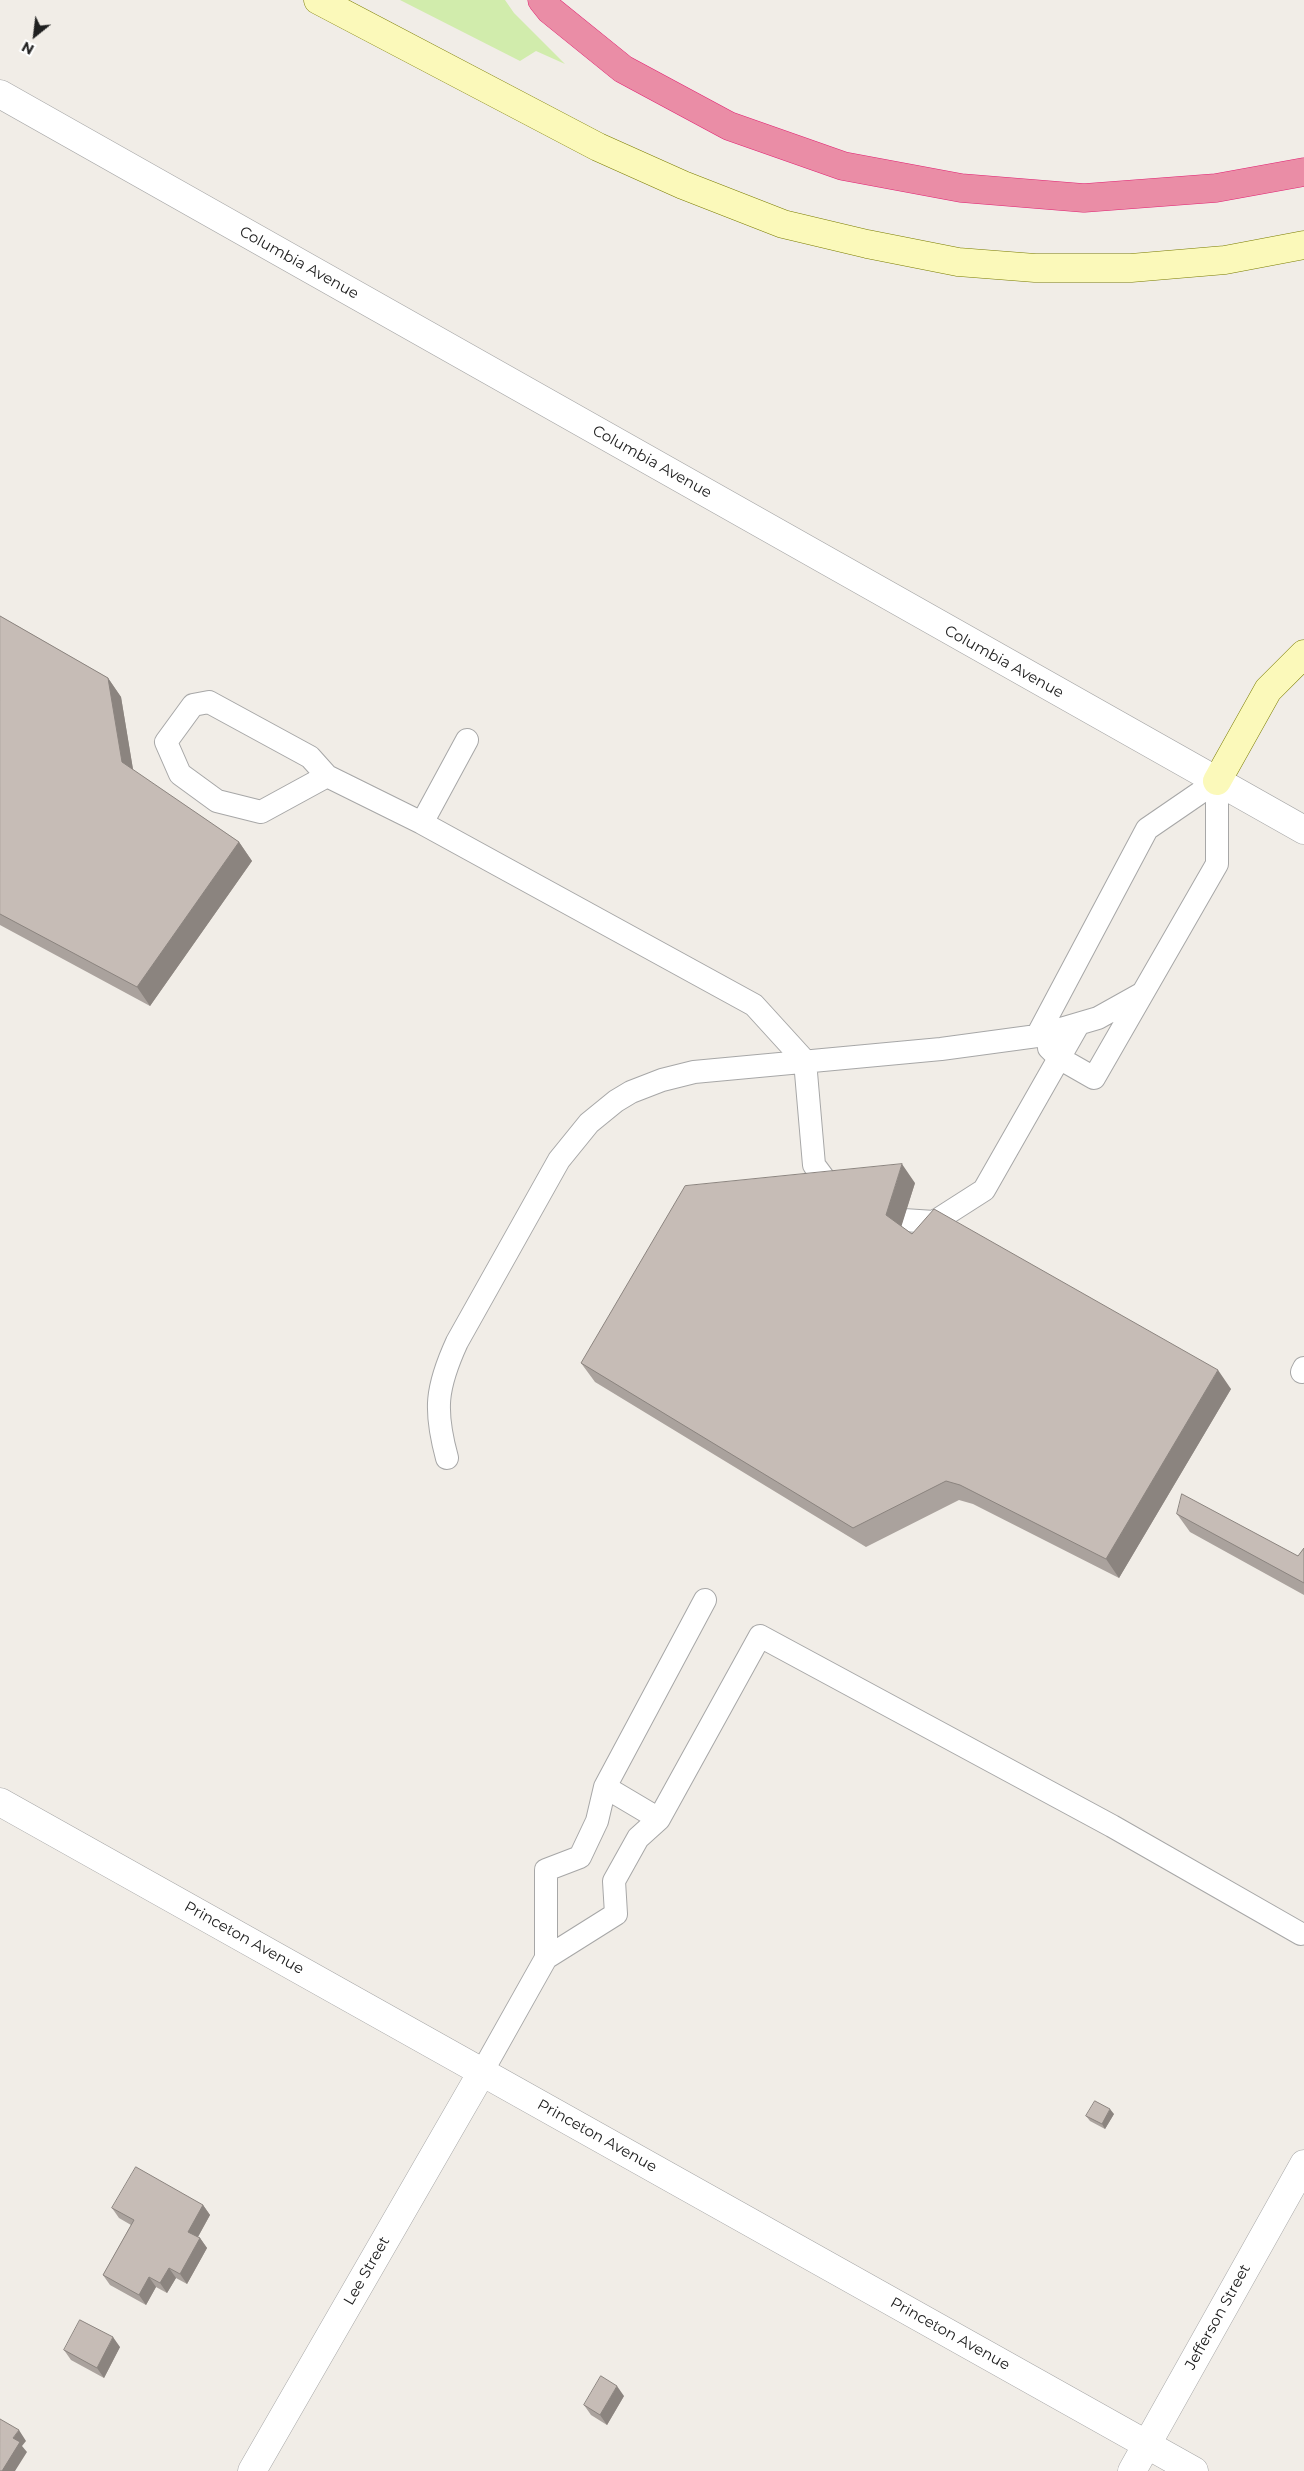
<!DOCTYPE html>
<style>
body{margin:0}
#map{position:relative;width:1304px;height:2471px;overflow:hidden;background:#f1ede7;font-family:Montserrat,sans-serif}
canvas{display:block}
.north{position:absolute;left:10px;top:10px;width:50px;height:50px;-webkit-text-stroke:4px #fff;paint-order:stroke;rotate:209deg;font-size:14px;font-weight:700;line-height:20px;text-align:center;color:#202020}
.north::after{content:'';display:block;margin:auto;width:18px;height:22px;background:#202020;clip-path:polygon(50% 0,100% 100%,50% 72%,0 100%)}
</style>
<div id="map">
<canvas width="1304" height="2471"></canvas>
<div class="north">N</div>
</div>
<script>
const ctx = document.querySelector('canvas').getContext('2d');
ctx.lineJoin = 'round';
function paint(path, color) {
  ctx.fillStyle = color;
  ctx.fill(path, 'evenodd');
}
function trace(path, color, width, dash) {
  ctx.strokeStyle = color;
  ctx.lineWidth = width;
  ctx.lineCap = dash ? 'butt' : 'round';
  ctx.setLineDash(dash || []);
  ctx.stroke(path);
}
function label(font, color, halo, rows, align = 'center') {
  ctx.font = font + ' Montserrat,sans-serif';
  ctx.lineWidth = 4;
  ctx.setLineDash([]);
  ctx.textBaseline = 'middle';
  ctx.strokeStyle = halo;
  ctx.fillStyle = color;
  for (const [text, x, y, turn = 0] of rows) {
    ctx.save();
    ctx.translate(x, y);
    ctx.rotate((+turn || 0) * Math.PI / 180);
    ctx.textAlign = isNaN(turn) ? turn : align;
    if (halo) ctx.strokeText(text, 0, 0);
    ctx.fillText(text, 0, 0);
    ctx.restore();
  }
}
paint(new Path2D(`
 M400,0h105l9,13 51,51 -29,-13 -16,10z`), '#d1ecac');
const lane = new Path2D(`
 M327,776l-17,-19 -101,-55 -16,3 -27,37 14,32 37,27 44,11 66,-36 95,47 332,182 51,56 9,104 23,31
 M422,823l45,-83
 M1037,1036l110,-207 70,-48
 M1049,1048l10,10 35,20 123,-214v-83
 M873,1218l61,4 50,-32 94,-165
 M1302,1372l2,-4
 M447,1458c-13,-48 -11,-70 10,-116l102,-182 30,-37 27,-22 15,-9 31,-12 32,-8 247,-23 96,-13 61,-18 43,-24
 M605,1787l54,32
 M546,1958l70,-44 -2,-33 24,-43 21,-19 101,-183 352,190 189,108
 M482,2072l64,-114v-88l34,-13 17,-36 8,-34 100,-187`);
const street = new Path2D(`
 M0,94l1304,736
 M0,1802l1194,669
 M252,2471l230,-399
 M1132,2471l172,-307`);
const secondary = new Path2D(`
 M318,0l280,147 85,38 100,39 84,20 91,18 77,6h96l94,-8 79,-15
 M1217,781l51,-91 36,-36`);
const highway = new Path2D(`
 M542,0l8,10 73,59 106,57 114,40 118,22 123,10 132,-10 88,-16`);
trace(lane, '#a7a7a7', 24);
trace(street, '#a7a7a7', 29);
trace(secondary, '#7a7c02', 29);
trace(highway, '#e02373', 29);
trace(lane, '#fff', 22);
trace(street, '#fff', 28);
trace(secondary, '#fbf9ba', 28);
trace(highway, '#ea8da6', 28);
paint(new Path2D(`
 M0,616l108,62 13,19 12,73 106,72 13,19 -102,145 -150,-81z
 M915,1183l-14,43 11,8 319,155 -112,189 -146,-74 -14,-4 -93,47 -271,-165 -14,-19z
 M1177,1514l121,42 6,-8v47l-114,-63z
 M1114,2114l-9,15 -15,-8 -4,-5z
 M203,2205l7,10 -12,22 2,1 7,10 -20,36 -11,-6 -9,15 -11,-6 -10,18 -36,-20 -7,-10 28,-50 -12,-7 -7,-10z
 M120,2347l-16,31 -33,-18 -7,-10z
 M624,2396l-17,29 -16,-10 -7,-10z`), '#aaa29d');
paint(new Path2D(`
 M108,678l13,19 14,84 -13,-19z
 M239,842l13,19 -102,145 -13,-19z
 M902,1164l13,19 -16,51 -13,-19z
 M1218,1370l13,19 -112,189 -13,-19z
 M1110,2109l4,5 -9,15 -3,-5z
 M203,2205l7,10 -15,27 -7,-10z
 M200,2238l7,10 -20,36 -7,-10z
 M169,2268l7,10 -9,15 -7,-10z
 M149,2277l7,10 -10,18 -7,-10z
 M113,2337l7,10 -16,31 -7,-10z
 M617,2386l7,10 -17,29 -7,-10z
 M19,2430l7,11 -4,5 5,6 -12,19h-13l11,-33z`), '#8b847f');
const building = new Path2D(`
 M0,616l108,62 14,84 117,80 -102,145 -137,-73z
 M902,1164l-16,51 26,19 22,-25 284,161 -112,189 -146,-74 -14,-4 -93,47 -272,-165 104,-177z
 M1182,1494l116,62 6,-8v35l-127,-69z
 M1095,2101l15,8 -8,15 -16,-8z
 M136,2167l67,38 -15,27 12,6 -20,36 -11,-6 -9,15 -11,-6 -10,18 -36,-20 31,-55 -22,-12z
 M80,2320l33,17 -16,31 -33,-18z
 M601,2376l16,10 -17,29 -16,-10z
 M0,2419l19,11 -6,8 7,4 -18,29h-2z`);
paint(building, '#c6bcb6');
trace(building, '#8b847f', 1);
label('15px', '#202020', '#fff', [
 ["Columbia Avenue",299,263,29],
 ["Columbia Avenue",652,462,29],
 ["Columbia Avenue",1004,662,29],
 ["Princeton Avenue",244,1938,29],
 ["Princeton Avenue",597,2136,29],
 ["Lee Street",367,2271,-60],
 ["Jefferson Street",1218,2317,-61],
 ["Princeton Avenue",950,2334,29]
]);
</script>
